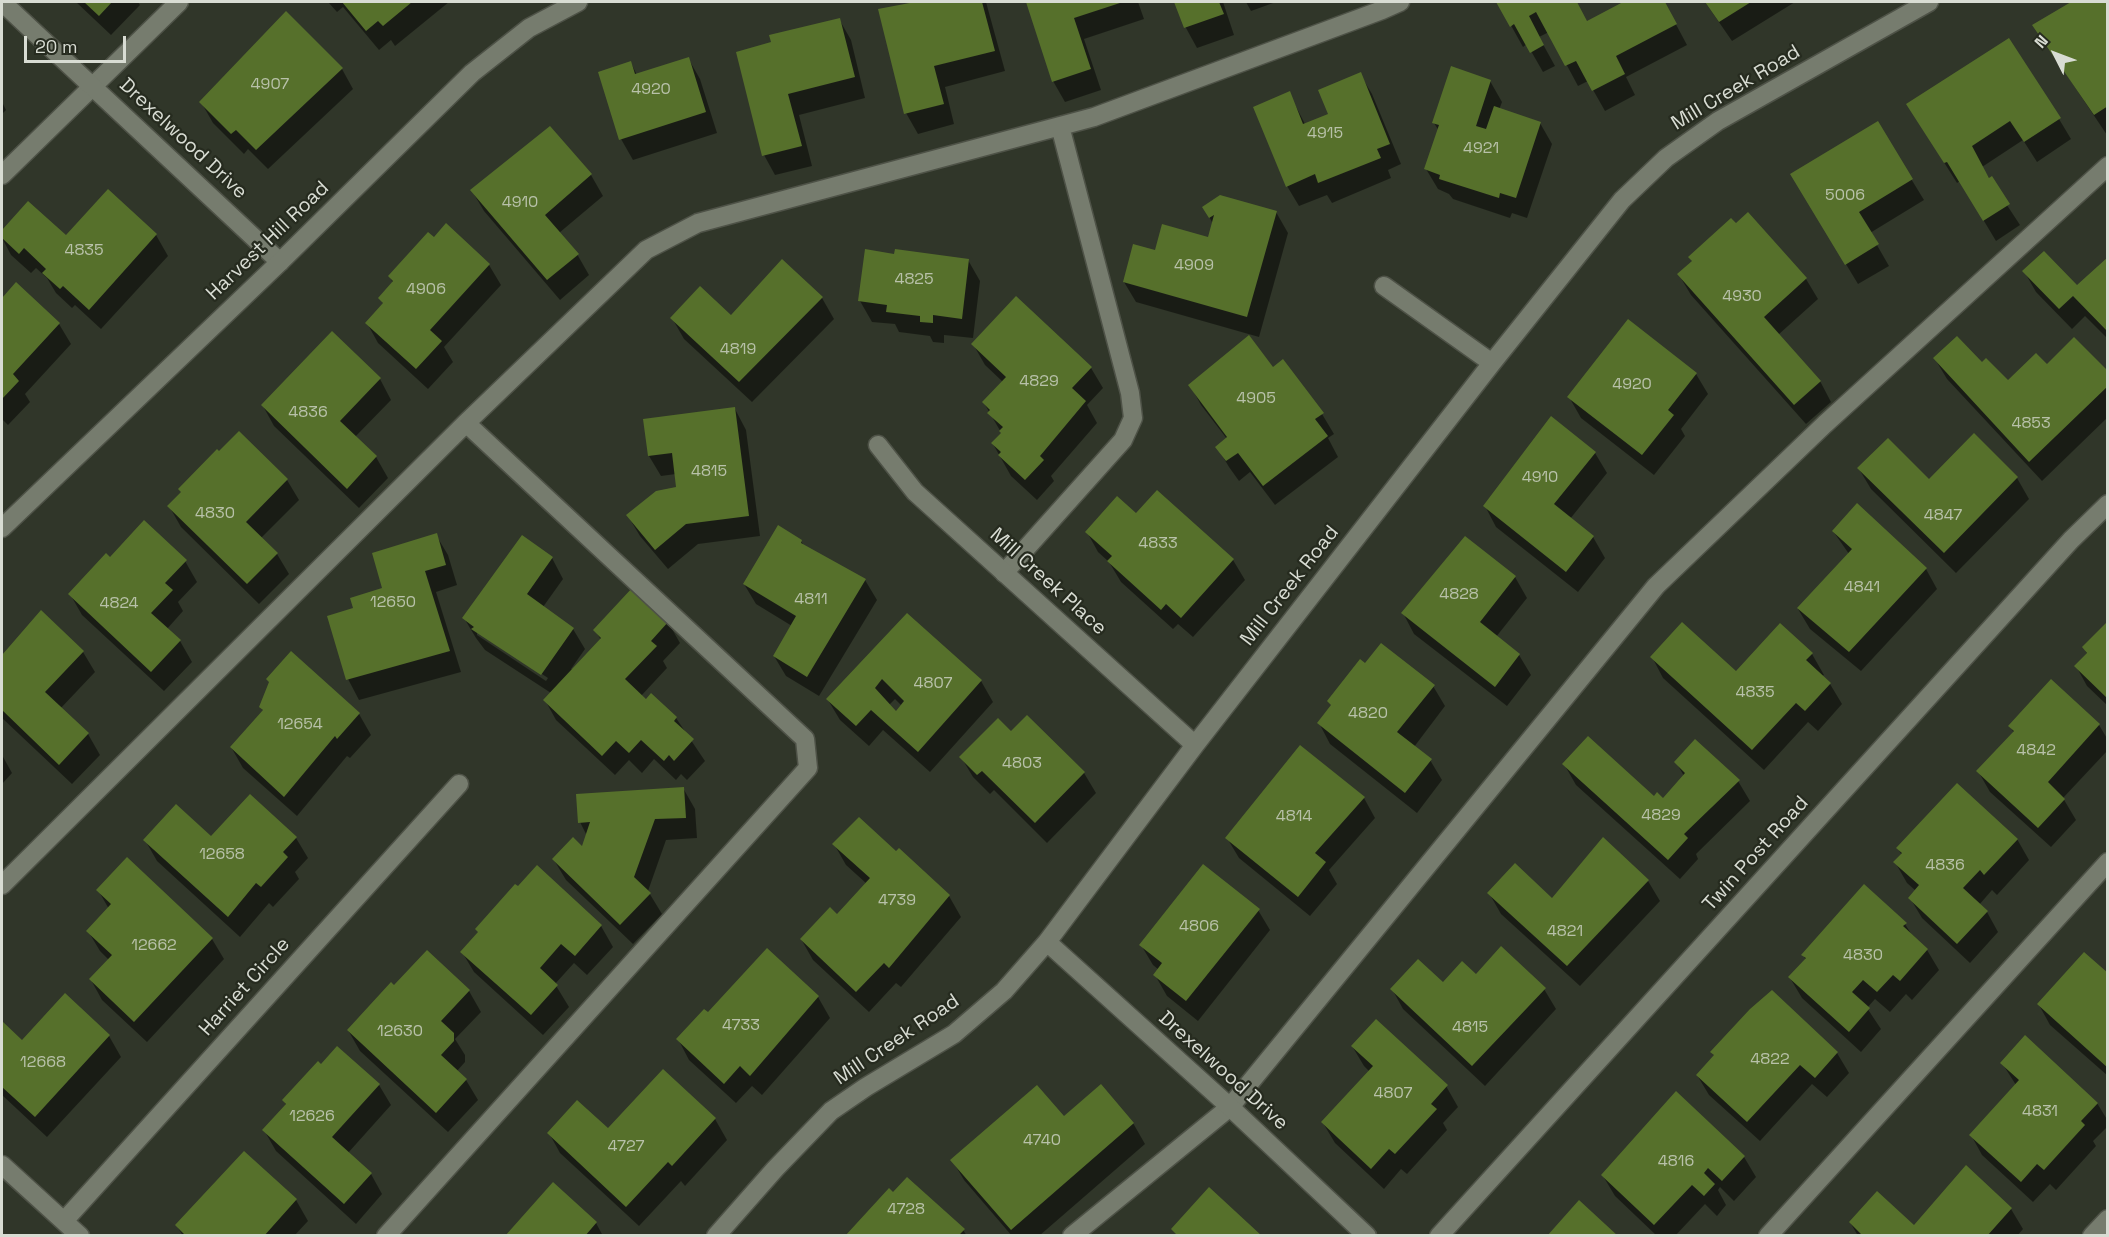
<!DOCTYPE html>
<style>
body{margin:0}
#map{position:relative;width:2109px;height:1237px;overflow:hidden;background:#303629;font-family:"Space Grotesk",sans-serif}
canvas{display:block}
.frame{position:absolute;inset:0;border:3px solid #d8dcd3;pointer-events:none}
.north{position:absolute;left:2025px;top:24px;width:60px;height:60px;-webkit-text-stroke:4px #262b1f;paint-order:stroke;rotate:312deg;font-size:16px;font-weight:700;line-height:24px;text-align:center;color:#d8dcd3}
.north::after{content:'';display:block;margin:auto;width:21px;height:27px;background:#d8dcd3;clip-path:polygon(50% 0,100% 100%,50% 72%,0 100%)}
.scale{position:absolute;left:24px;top:36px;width:102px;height:27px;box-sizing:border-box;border:3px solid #d8dcd3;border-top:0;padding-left:8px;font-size:18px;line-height:21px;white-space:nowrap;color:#d8dcd3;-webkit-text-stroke:4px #262b1f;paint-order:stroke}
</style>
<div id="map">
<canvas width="2109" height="1237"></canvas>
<div class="frame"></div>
<div class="north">N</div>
<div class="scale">20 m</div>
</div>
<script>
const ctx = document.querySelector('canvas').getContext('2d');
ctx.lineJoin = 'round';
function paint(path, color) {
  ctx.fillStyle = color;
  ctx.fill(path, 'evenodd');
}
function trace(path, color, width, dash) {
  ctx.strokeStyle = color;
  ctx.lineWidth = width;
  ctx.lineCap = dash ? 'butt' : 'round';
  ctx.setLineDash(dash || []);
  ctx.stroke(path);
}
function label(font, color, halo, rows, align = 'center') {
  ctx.font = font + ' "Space Grotesk",sans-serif';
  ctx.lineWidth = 4.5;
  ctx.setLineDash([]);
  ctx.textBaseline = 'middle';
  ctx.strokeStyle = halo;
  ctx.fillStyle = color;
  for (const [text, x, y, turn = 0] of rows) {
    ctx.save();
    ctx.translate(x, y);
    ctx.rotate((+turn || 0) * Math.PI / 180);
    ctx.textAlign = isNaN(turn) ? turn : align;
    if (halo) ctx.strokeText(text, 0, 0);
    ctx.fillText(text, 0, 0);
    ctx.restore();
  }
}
paint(new Path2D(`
 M76,2h62l2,3 -29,30z
 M328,2h121l-54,44 -4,-6 -12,10 -36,-43 -6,5z
 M920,2h66l19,69 -60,16 9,37 -36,10 -12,-21 -2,-107z
 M1028,2h110l6,17 -60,20 17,51 -36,12 -12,-21z
 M1176,2h47l11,33 -37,13 -11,-20z
 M1246,2h30l-25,9z
 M1498,2h78l11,20 40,-20h37l23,43 -61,32 9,18 -30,16 -17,-30 -10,5 -29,-54 -10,5 16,29 -12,6 -16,-28 -4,3z
 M1705,2h90l-63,39z
 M2073,2h35l-1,133 -73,-109z
 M839,19l12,21 14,58 -66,17 13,51 -37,9 -11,-20 9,-112z
 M688,58l12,21 17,54 -84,27 -12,-21 -22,-66 32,-10 6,12z
 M342,69l11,20 -85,80 -20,-20 -4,5 -31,-31 -12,-21z
 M1360,74l12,20 29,70 -13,6 3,8 -59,25 -5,-8 -28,11 -12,-20 2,-93 16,31 25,-9z
 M1490,81l12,21 -3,8 41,13 12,21 -25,74 -15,-5 -2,5 -57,-19 -4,-5 -11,-5 -12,-20 13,-38 -5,-8z
 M2,102l4,8 -4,4z
 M1908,105l151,14 12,20 -34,23 -14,-22 -41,27 38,58 -24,16 -36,-60 -3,2z
 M1877,123l47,77 -54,33 19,33 -31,18 -54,-89z
 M550,128l41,47 12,21 -44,37 18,21 12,21 -29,25 -76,-89 -12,-20z
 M108,191l48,44 12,21 -67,73 -26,-24 -3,3 -16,-15 -9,-15 -11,-10 -5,5 -20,-18 -9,-17v-6l26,-29 38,35z
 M1204,207l72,5 12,21 -29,104 -123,-35 -12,-20 32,-30 53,-14 4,-14z
 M896,255l72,5 12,21 -7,57 -29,-3v8l-11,-1 -3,-6 -31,-4 -4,-8 -23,-2 -12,-21z
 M1690,257l116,22 12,20 -40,36 42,46 11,21 -25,22 -115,-129 -12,-20 14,-13z
 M2108,259v80l-23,-23 -13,13 -36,-37 -12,-21 53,16z
 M782,262l40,36 12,21 -82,83 -68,-63 -12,-21 59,-1z
 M489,265l12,20 -57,62 9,15 -25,27 -50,-46 -11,-20 17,-18 -4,-7 13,-15 -3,-6z
 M16,284l43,40 12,20 -46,50 5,8 -22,23 -6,-6v-119z
 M973,344l118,24 12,20 -16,17 10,18 -46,53 3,5 -17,19 -26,-24 -18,-32 9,-10 -18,-31 19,-21 -18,-17z
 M1935,359l47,5 26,19 100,-10v44l-66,64 -95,-102z
 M1272,369l50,45 12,20 -6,4 10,19 -63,48 -25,-33 -11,9 -10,-14 -12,-20 10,-8 -26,-34 -11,-20z
 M1696,374l12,20 -27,35 4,7 -31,39 -73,-57 -12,-21z
 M380,379l11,21 -36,37 21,20 12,21 -29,30 -85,-82 -11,-20z
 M735,409l11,21 14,106 -62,8 -30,25 -28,-33 -12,-20 50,-28 -2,-14 -15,2 -12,-20z
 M1974,436l43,42 12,21 -73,74 -85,-84 -12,-20 70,12z
 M1595,453l12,20 -37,46 23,18 12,21 -27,34 -82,-65 -11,-21z
 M287,480l12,20 -38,38 16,16 12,20 -30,30 -78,-77 -12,-21z
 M1136,515l97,45 12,20 -52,57 -15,-13 -5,5 -52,-47 -12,-20 -11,-10 -11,-20z
 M1833,531l93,38 11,20 -76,82 -51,-42 -12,-20 51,-55z
 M436,535l12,20 9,30 -21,7 25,80 -102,28 -11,-21 7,-70 29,-20z
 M801,541l3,5 61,34 12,20 -58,96 -33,-20 -12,-20 18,-30 -36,-22 -12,-20z
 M552,558l11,21 -20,28 30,22 12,20 -14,20 2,1 28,-30 -6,-10 73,-8 12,21 -17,18 4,7 -26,28 35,22 29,43 -18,19 -6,-6 -5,6 -22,-21 -12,14 -13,-13 -14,15 -59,-55 -11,-20 6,-7 -66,-43 -9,-12 -12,-20zM477,631l71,47 -2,3 -69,-46z
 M110,559l75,2 12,21 -19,20 5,9 -16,18 13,12 12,21 -28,29 -82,-76 -12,-21z
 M1515,577l12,21 -31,39 23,18 12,20 -24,31 -93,-72 -11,-21z
 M42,613l41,39 12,20 -35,37 28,25 12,21 -28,29 -70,-66v-61z
 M907,615l74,66 12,21 -63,70 -47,-42 -14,16 -29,-26 -12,-20zM895,699l7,7 -6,7 -7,-8z
 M2108,623v83l-21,-20 -11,-20 11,-12 -3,-6z
 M1780,625l32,29 12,21 -2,1 8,8 12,20 -24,27 -10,-9 -44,48 -101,-92 -11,-21 84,17z
 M2051,681l48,44 9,15v10l-45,48 13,22 -25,27 -61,-55 -12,-21 36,-38 -4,-7z
 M1433,686l12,20 -31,41 16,13 12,20 -25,33 -87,-69 -11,-21 13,-17 -3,-5z
 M261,707l98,7 12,21 -21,23 -3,-2 -50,60 -54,-48 -12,-21 33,-35z
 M1011,733l73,40 12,20 -49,50 -53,-53 -4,4 -17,-17 -12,-20z
 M2,755l10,18 -10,11z
 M1676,762l62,19 12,20 -54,53 2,5 -18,20 -104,-94 -12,-21 99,36 21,-24z
 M683,788l12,21 2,29 -31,2 -18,51 14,23 -29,30 -67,-64 -12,-20 29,-12 4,-12 -7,-14z
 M1364,798l11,20 -46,52 8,14 -27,32 -71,-58 -12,-20z
 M211,838h85l12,20 -13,14 4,7 -26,28 -4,-4 -29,34 -83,-76 -12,-21z
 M2017,839l12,21 -32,35 -5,-5 -13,15 8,7 11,20 -28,31 -48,-45 -12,-20 6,-7 -9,-8 -12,-21 7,-7 -4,-6z
 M834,844l62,9 3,-3 50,46 12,21 -60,70 -5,-4 -27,29 -56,-52 -12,-21 36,-23 30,-32 -21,-19z
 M537,867l64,59 12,21 -26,28 -13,-12 -19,21 14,23 -26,28 -69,-63 -12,-20z
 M1648,881l12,20 -80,85 -79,-72 -12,-21 63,7z
 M98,890l114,49 12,20 -77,83 -45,-42 -11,-20 18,-20 -9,-9 -12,-20 21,-22z
 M1258,910l12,20 -72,91 -31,-25 -12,-21 4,-5 -6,-5 -12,-20z
 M1905,924l8,13 14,13 12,20 -27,30 -6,-6 -16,18 -15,-13 -8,9 14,21 -20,23 -59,-54 -12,-20 16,-18 -3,-5z
 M767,950l51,47 12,21 -68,77 -10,-9 -16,17 -47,-43 -11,-21 30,-24z
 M427,952l42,39 12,21 -26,27 10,16v7l-8,9 9,9 12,20 -30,32 -88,-81 -12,-21 46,-42z
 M2108,975v101l-58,-51 -11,-20z
 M1476,976l68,13 12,20 -71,77 -82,-77 -11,-20 51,-5z
 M65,996l44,40 12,21 -74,80 -45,-42v-72l20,19z
 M1352,1046l94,40 12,21 -15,16 4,7 -40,44 -6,-5 -17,20 -49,-46 -12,-20 47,-51 -6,-6z
 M1712,1052l125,1 12,20 -22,24 -15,-13 -52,57 -51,-46 -12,-20 18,-19z
 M2002,1063l95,40 11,18v5l-15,15 3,5 -40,44 -6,-6 -17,18 -51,-47 -11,-20 45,-50z
 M663,1071l52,48 12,21 -42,46 -4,-5 -42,45 -79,-73 -11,-20 59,-3z
 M379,1085l12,20 -43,48 23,21 11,20 -26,30 -80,-73 -12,-21 22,-25 -2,-4z
 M1064,1118l69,5 12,21 -106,92h-27l-48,-56 -12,-20z
 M244,1153l52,47 12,21 -14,15h-111l-6,-10z
 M1744,1157l12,20 -22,24 -14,-14 -2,3 8,15 -9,11 -12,-12 -30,32h-18l-42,-40 -12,-20z
 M2011,1209l12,20 -6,7h-159l-8,-14 64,5z
 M596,1223l7,13h-96z
 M963,1230l4,6h-120z`), '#0007');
paint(new Path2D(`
 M84,2h28l-13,14z
 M342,2h70l-29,24 -5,-5 -12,10z
 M915,2h67l13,49 -61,15 10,38 -40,10 -26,-105z
 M1026,2h97l-49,16 17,51 -39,13z
 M1174,2h45l5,12 -40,14z
 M1496,2h81l10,19 36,-19h42l12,22 -61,32 9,18 -33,17 -16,-30 -11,5 -29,-54 -7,4 15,29 -14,8 -16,-29 -4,3z
 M1705,2h46l-32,20z
 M2071,2h37v104l-14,9 -62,-90z
 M286,11l57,57 -87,82 -20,-20 -5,4 -32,-32z
 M840,18l15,59 -67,17 14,52 -40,10 -26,-104 35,-10 -2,-7z
 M2009,38l52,80 -37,24 -14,-21 -38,25 17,32 3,-2 18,28 -27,17 -36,-59 -3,1 -38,-59z
 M689,57l17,55 -87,28 -21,-68 33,-11 4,13z
 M1451,66l40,14 -15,46 10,3 8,-23 47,16 -25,76 -16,-5 -1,5 -60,-19 1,-4 -16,-6 15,-44 -7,-2z
 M1361,72l29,72 -13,5 4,9 -63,25 -3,-9 -29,13 -33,-80 37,-16 13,33 25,-10 -10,-24z
 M1878,121l35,58 -54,33 20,32 -34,21 -55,-91z
 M550,126l42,48 -47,41 34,39 -32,26 -77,-90z
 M108,189l49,45 -68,76 -26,-24 -3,3 -18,-16 4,-4 -22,-21 -5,6 -17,-16v-8l26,-29 38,34z
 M1220,195l57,16 -30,106 -124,-35 10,-38 22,6 7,-26 46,13 6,-22 -5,3 -7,-11z
 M1748,212l59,66 -43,39 57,64 -27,24 -117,-131 15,-13 -4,-4 43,-39 5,5z
 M446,223l44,41 -60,66 12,11 -26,28 -51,-46 18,-20 -5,-5 15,-17 -5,-5 40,-44 6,5z
 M865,249l29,5 1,-5 74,10 -7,60 -29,-4v8l-13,-1v-6l-34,-4 1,-7 -29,-4z
 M2044,251l33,34 31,-28v75l-35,-36 -14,13 -37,-38z
 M782,259l41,38 -84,85 -69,-64 30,-32 31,29z
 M16,282l44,41 -47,51 6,7 -17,18v-101z
 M1016,296l76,71 -20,21 14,13 -46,55 4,4 -19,20 -27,-25 3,-3 -10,-9 10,-10 -2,-2 4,-4 -16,-14 3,-3 -8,-8 24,-25 -35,-33z
 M1628,319l69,54 -29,37 6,5 -32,40 -75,-58z
 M332,331l49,47 -41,43 37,35 -30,33 -86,-84z
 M1249,335l24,32 10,-8 41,54 -9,6 13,17 -65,50 -25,-33 -12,8 -11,-14 12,-10 -39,-52z
 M1957,336l25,26 4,-4 22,22 28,-27 11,11 27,-27 34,34v15l-79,76 -96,-104z
 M735,407l14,109 -63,8 -31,26 -29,-35 30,-24 20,-4 -4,-34 -24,3 -5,-37z
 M1551,416l45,36 -42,52 40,32 -28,36 -83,-66z
 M239,431l49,48 -42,43 32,31 -31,31 -80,-78 14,-14 -3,-3 39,-40 2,2z
 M1974,433l44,44 -74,76 -87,-85 31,-30 41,41z
 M1157,490l77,69 -53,59 -15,-14 -5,6 -54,-49 5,-5 -27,-24 32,-36 19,17z
 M1857,503l70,65 -78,84 -52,-44 55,-59 -20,-18z
 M144,520l43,40 -22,23 8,7 -22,23 30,27 -30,32 -83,-78 38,-41 4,4z
 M778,525l24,15 -1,3 65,36 -59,98 -34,-21 23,-40 -53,-32z
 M437,533l9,32 -21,6 25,80 -104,29 -19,-64 26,-8 -3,-10 32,-10 -10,-35z
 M522,535l31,22 -26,37 47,34 -33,47 -70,-46 3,-2 -12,-9z
 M1465,536l51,40 -36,46 40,32 -25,33 -94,-74z
 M633,587l36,34 -18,20 6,5 -32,33 21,20 5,-6 26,24 -3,4 20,18 -20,22 -5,-6 -5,6 -23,-21 -12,13 -13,-12 -14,15 -59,-56 58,-62 -8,-8z
 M41,610l43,41 -39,41 44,41 -30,32 -57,-55v-55z
 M907,613l75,67 -64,72 -47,-42 -15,16 -30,-27zM882,679l22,22 -8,10 -21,-23z
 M2108,621v78l-34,-33 13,-13 -5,-6z
 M1682,622l54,49 44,-48 33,30 -7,7 25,23 -26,28 -9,-8 -44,47 -102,-93z
 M1381,643l54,42 -38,47 35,27 -27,34 -88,-70 14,-18 -4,-4 33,-42 5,4z
 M291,651l69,62 -23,26 -2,-3 -51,61 -54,-50 33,-37 -4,-3 10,-25 -3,-3z
 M2051,679l49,45 -52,58 17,17 -27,29 -62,-57 38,-40 -6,-5z
 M1027,715l58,57 -50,51 -53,-52 -5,4 -18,-18 39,-39 13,13z
 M1588,736l66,60 3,-4 6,6 22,-25 -11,-11 21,-23 45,41 -56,54 4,4 -20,22 -106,-96z
 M1300,745l65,52 -50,56 11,9 -28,35 -73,-59z
 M1957,783l61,56 -34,36 -4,-5 -17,18 25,23 -31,33 -49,-46 11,-13 -26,-23 9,-9 -6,-5z
 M684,787l2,31 -31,1 -21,58 17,16 -31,32 -68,-66 21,-22 9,9 8,-24 -12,1 -2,-29z
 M250,794l47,43 -14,15 5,5 -27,30 -5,-4 -28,34 -85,-77 33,-36 35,32z
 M859,817l37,34 3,-3 51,47 -61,73 -5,-5 -28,29 -56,-53 30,-32 7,7 33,-36 -38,-34z
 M1603,837l46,43 -82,86 -80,-73 28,-30 37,35z
 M127,857l86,81 -79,84 -45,-43 23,-24 -26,-24 25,-27 -15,-14z
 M1203,864l57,45 -74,92 -33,-26 9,-12 -23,-18z
 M537,865l65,60 -27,31 -14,-12 -21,24 18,17 -27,30 -71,-63 18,-20 -3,-3 40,-45 3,2z
 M1864,884l43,39 -4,3 25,23 -28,32 -7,-6 -16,17 -14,-12 -11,12 18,16 -21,24 -61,-55 18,-19 -5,-3z
 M1501,946l45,42 -74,78 -82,-77 28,-30 25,23 19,-21 14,13z
 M767,948l52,48 -69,80 -10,-10 -16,18 -48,-45 28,-30 4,3z
 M427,950l43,40 -29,31 13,12v8l-13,14 26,24 -31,34 -89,-83 44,-48 3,3z
 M2084,952l24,21v95l-71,-64z
 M1772,990l66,62 -23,26 -15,-13 -53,57 -51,-47 18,-20 -4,-3 40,-43z
 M65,993l45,42 -75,82 -33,-30v-66l20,19z
 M1376,1019l72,66 -17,19 6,5 -42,45 -6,-5 -18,20 -50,-47 52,-56 -22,-20z
 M2025,1035l73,68 -17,18 4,4 -41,45 -7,-6 -16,18 -52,-47 50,-55 -19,-17z
 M337,1046l43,38 -48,53 40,36 -28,31 -82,-74 24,-26 -4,-4 36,-39 3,3z
 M663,1069l53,49 -44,48 -4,-4 -42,45 -79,-74 30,-33 31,28z
 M1101,1084l33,39 -123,107 -61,-70 87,-75 27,31z
 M1676,1091l69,65 -23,25 -14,-13 -4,5 11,11 -11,12 -12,-11 -38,40 -53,-50z
 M244,1151l53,48 -33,37h-78l-11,-11z
 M1966,1165l46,43 -25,28h-124l-14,-14 28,-31 37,34z
 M907,1177l58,52 -7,7h-113l44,-48 4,4z
 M553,1182l44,40 -12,14h-80z
 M1209,1187l53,49h-84l-7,-7z
 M1579,1200l39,36h-71z`), '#56702b');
const service = new Path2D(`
 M2,175l177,-173
 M1004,573l119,-133 10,-22 -3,-25 -70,-267
 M2,885l464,-462 180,-173 52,-27 396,-106 288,-107 18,-8
 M386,1236l422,-468 -3,-29 -339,-316
 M1072,1236l158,-129 426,-521 169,-162 283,-258
 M1768,1236l340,-374`);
const minor = new Path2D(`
 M2,2l278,260
 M1384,286l108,77
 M878,445l37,47 280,253
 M1047,942l183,165 137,129
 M2,1165l78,71
 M64,1221l395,-437
 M716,1236l59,-67 56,-58 35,-24 88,-53 50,-43 43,-49 148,-197 297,-382 130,-163 44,-42 52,-37 211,-119
 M1439,1236l632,-696 37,-36
 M2092,1236l16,-17`);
const tertiary = new Path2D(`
 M2,528l278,-266 192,-189 57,-45 49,-26`);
trace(service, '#4e5247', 21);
trace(minor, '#4e5247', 21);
trace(tertiary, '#4e5247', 21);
trace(service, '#767c6e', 18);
trace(minor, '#767c6e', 18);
trace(tertiary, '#767c6e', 18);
label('16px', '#b8c1a9', null, [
 ["4907",270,85],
 ["4920",651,90],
 ["4915",1325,134],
 ["4921",1481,149],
 ["5006",1845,196],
 ["4910",520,203],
 ["4835",84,251],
 ["4909",1194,266],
 ["4825",914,280],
 ["4906",426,290],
 ["4930",1742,297],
 ["4819",738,350],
 ["4829",1039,382],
 ["4920",1632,385],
 ["4905",1256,399],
 ["4836",308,413],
 ["4853",2031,424],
 ["4815",709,472],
 ["4910",1540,478],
 ["4830",215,514],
 ["4847",1943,516],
 ["4833",1158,544],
 ["4841",1862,588],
 ["4828",1459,595],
 ["4811",811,600],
 ["12650",393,603],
 ["4824",119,604],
 ["4807",933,684],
 ["4835",1755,693],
 ["4820",1368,714],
 ["12654",300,725],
 ["4842",2036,751],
 ["4803",1022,764],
 ["4829",1661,816],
 ["4814",1294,817],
 ["12658",222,855],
 ["4836",1945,866],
 ["4739",897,901],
 ["4806",1199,927],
 ["4821",1565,932],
 ["12662",154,946],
 ["4830",1863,956],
 ["4733",741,1026],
 ["4815",1470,1028],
 ["12630",400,1032],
 ["4822",1770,1060],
 ["12668",43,1063],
 ["4807",1393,1094],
 ["4831",2040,1112],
 ["12626",312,1117],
 ["4740",1042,1141],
 ["4727",626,1147],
 ["4816",1676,1162],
 ["4728",906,1210]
]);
label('20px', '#d8dcd3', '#262b1f', [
 ["Mill Creek Road",1736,88,-31],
 ["Drexelwood Drive",183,139,43],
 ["Harvest Hill Road",268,241,-44],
 ["Mill Creek Place",1048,582,42],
 ["Mill Creek Road",1290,586,-52],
 ["Twin Post Road",1756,854,-48],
 ["Harriet Circle",245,987,-48],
 ["Mill Creek Road",897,1040,-34],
 ["Drexelwood Drive",1223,1071,42]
]);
</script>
